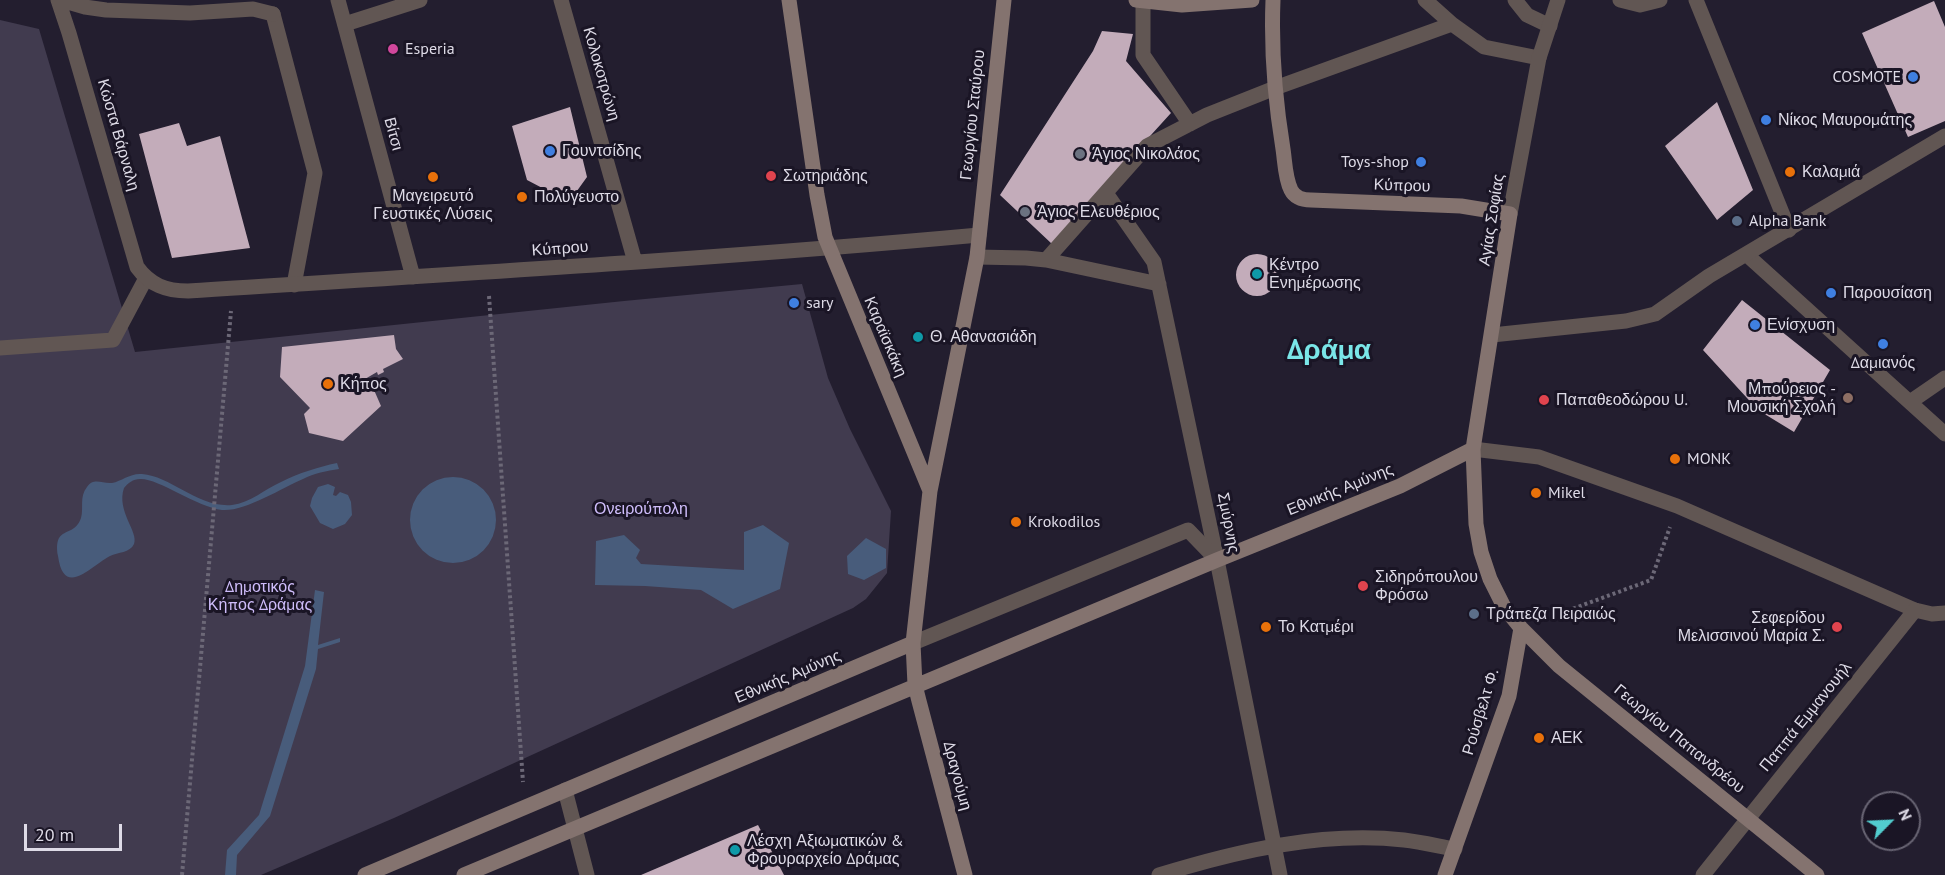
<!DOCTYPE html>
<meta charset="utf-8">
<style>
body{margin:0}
#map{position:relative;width:1945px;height:875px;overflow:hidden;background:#231e2f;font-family:"PT Sans",sans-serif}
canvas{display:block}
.north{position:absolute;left:1861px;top:791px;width:60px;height:60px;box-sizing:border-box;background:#1a1525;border:2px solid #686473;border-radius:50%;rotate:66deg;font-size:16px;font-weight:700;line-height:24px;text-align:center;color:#dedbe7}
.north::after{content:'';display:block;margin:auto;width:21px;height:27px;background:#52cdcf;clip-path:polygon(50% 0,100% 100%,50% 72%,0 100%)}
.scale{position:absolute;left:24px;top:824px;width:98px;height:27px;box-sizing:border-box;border:3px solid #dedbe7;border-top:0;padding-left:8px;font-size:18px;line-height:21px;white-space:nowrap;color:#dedbe7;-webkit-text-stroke:4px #1a1525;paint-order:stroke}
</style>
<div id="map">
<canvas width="1945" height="875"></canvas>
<div class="north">N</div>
<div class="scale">20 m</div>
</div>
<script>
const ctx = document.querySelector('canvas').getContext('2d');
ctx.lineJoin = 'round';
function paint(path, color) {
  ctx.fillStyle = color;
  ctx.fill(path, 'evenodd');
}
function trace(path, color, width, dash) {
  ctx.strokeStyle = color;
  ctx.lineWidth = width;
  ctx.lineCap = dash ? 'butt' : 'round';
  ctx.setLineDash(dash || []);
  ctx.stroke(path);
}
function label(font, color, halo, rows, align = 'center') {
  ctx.font = font + ' "PT Sans",sans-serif';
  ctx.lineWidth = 6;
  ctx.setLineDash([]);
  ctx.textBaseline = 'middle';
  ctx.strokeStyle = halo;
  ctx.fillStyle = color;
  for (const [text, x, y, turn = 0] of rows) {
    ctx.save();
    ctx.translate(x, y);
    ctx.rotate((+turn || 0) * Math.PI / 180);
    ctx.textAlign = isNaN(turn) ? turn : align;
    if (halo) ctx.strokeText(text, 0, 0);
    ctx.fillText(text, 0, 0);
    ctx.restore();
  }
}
paint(new Path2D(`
 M0,20l39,9 96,323 489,-51 178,-17 26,94 22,51 41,82 -4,62 -21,26 -13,9 -459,210 -133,57h-261z`), '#413b4f');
paint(new Path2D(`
 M337,463l2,6c-12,2 -25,4 -36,10 -21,9 -59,33 -81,31 -25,-3 -64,-32 -82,-31 -7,0 -12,4 -16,9 -8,23 15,44 10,56 -4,9 -16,8 -24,12 -19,10 -46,43 -52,0 -5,-32 16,-17 23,-38 3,-10 -2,-21 6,-31 7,-10 15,-3 25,-4 10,-2 18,-10 30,-9 29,2 56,34 90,31 18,-2 33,-16 49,-23 18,-9 37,-15 56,-19z
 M410 520a43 43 0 1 1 86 0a43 43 0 1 1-86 0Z
 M328,484l7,3 -2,8 3,1 4,-4 8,3 3,7 1,13 -7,9 -12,5 -13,-6 -10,-17 2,-8 6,-11z
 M763,525l26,18 -9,46 -47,20 -32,-19 -56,-4 -50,-1 1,-44 28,-6 16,15 -4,8 5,6 103,6v-38z
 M866,538l20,11v19l-22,12 -16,-6 -1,-18z
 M315,590l9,2 -6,53 22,-7v4l-22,7 -2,20 -46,147 -33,39 -1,20h-11l2,-25 32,-35 46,-149z`), '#485c7b');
paint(new Path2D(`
 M1934,1l11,26v94l-37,16 -46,-104z
 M1102,31l31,3 -7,27 45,52 -119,131 -52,-49 93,-144z
 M1717,102l36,88 -36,30 -52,-74z
 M570,107l17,70 -18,25 -42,-22 -15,-54z
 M179,123l8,23 33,-10 30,112 -78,10 -33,-124z
 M1236 275a21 21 0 1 1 42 0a21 21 0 1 1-42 0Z
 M1742,300l88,70 -36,62 -36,-22 -55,-60z
 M394,335l2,14 7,10 -20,10 1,3 -6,3 -1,-3 -12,7 9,11 7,16 -38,35 -34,-8 -5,-19 6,-6 -30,-31 2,-30z
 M758,825l26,50h-143z`), '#c3acba');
trace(new Path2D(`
 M489,296l34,486
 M1545,619l106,-39 19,-53
 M182,875l49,-564`), '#6c6877', 4, [3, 3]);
trace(new Path2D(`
 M273,14l42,159 -21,112`), '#615653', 15);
trace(new Path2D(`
 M1425,0l27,24 32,23 55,11
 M1515,0l12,15 23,11
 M1143,1v54l47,69
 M345,24l75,-24
 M1106,193l48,69 63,298
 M1747,255l198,179
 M977,257l49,1 20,2 113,24
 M1046,260l101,-114 60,-31 68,-27 177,-64
 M0,348l113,-8 33,-62
 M1910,402l35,-24
 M1473,449l66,8 138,49 238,104 17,4 13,-1`), '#615653', 15);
trace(new Path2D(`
 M58,0l11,33 68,234c13,18 29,24 51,24 264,-17 528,-32 791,-56
 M61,0l24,7 21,3 84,3 63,-4 20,5
 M338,0l75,277
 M561,0l74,262
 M1696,0l93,230
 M913,643l275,-113 29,30 63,315
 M1159,875c78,-24 163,-44 245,-35 17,2 34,6 51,9
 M1703,875l212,-265`), '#615653', 15);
trace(new Path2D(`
 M1620,0l20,5 20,-5
 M1510,214l29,-156 19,-58
 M1492,335l134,-14 29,-7 54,-38 236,-140
 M565,790l22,85`), '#615653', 15);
trace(new Path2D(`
 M789,0l28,195 8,42 105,254
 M1136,0l46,5 70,-5
 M1273,0c-2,50 2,100 10,149 2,13 2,29 8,41 4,8 12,10 20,10l150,6 49,8 -37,235 3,75 5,28 9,27 14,28 17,21 38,38 258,209
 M365,875l548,-232
 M464,875l753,-315 183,-74 73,-37
 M965,875l-46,-174 -4,-16 -2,-42 17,-152 47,-234 27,-257
 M1445,875l64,-179 12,-68`), '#84736f', 15);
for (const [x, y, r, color] of [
 [393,49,6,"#d1479c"],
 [1913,77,6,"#3f7fe0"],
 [1766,120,6,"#3f7fe0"],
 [550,151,6,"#3f7fe0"],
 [1080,154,6,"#6b7280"],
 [1421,162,6,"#3f7fe0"],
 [1790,172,6,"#e8710a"],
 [771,176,6,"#e0444e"],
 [433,177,6,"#e8710a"],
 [522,197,6,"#e8710a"],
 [1025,212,6,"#6b7280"],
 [1737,221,6,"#5c6f8a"],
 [1257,274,6,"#0f9aa8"],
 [1831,293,6,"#3f7fe0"],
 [794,303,6,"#3f7fe0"],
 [1755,325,6,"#3f7fe0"],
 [918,337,6,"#0f9aa8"],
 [1883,344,6,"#3f7fe0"],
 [328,384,6,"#e8710a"],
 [1848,398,6,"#8d6e63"],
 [1544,400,6,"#e0444e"],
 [1675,459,6,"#e8710a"],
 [1536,493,6,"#e8710a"],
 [1016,522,6,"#e8710a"],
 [1363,586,6,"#e0444e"],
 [1474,614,6,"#5c6f8a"],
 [1266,627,6,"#e8710a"],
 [1837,627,6,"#e0444e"],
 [1539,738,6,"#e8710a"],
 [735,850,6,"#0f9aa8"]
]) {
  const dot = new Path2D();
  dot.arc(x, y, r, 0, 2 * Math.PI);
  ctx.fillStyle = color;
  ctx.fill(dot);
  trace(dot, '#1a1525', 2);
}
label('16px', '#dedbe7', '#1a1525', [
 ["Esperia",405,49],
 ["COSMOTE",1901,77,"right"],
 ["Νίκος Μαυρομάτης",1778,120],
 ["Γουντσίδης",562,151],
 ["Άγιος Νικολάος",1092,154],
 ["Toys-shop",1409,162,"right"],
 ["Καλαμιά",1802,172],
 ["Σωτηριάδης",783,176],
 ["Μαγειρευτό",433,196,"center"],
 ["Γευστικές Λύσεις",433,214,"center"],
 ["Πολύγευστο",534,197],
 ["Άγιος Ελευθέριος",1037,212],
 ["Alpha Bank",1749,221],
 ["Κέντρο",1269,265],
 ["Ενημέρωσης",1269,283],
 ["Παρουσίαση",1843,293],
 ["sary",806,303],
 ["Ενίσχυση",1767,325],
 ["Θ. Αθανασιάδη",930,337],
 ["Δαμιανός",1883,363,"center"],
 ["Κήπος",340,384],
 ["Μπούρειος -",1836,389,"right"],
 ["Μουσική Σχολή",1836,407,"right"],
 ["Παπαθεοδώρου U.",1556,400],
 ["MONK",1687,459],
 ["Mikel",1548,493],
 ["Krokodilos",1028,522],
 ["Σιδηρόπουλου",1375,577],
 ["Φρόσω",1375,595],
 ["Τράπεζα Πειραιώς",1486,614],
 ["Σεφερίδου",1825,618,"right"],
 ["Μελισσινού Μαρία Σ.",1825,636,"right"],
 ["Το Κατμέρι",1278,627],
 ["ΑΕΚ",1551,738],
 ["Λέσχη Αξιωματικών &",747,841],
 ["Φρουραρχείο Δράμας",747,859]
], 'left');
label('16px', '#dedbe7', '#1a1525', [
 ["Κολοκοτρώνη",601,74,74],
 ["Γεωργίου Σταύρου",973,115,-84],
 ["Βίτσι",393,134,75],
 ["Κώστα Βάρναλη",118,135,74],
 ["Κύπρου",1402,186,2],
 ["Αγίας Σοφίας",1492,220,-81],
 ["Κύπρου",560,249,-4],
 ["Καραϊσκάκη",885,337,67],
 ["Εθνικής Αμύνης",1340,490,-22],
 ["Σμύρνης",1228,523,79],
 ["Εθνικής Αμύνης",788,677,-23],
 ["Ρούσβελτ Φ.",1481,712,-73],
 ["Παππά Εμμανουήλ",1806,717,-51],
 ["Γεωργίου Παπανδρέου",1679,739,39],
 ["Δραγούμη",957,776,75]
]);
label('16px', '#cfbdfb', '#1a1525', [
 ["Ονειρούπολη",641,509],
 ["Δημοτικός",260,587],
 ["Κήπος Δράμας",260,605]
]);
label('bold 28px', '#7ae6e8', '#1a1525', [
 ["Δράμα",1329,351]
]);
</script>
